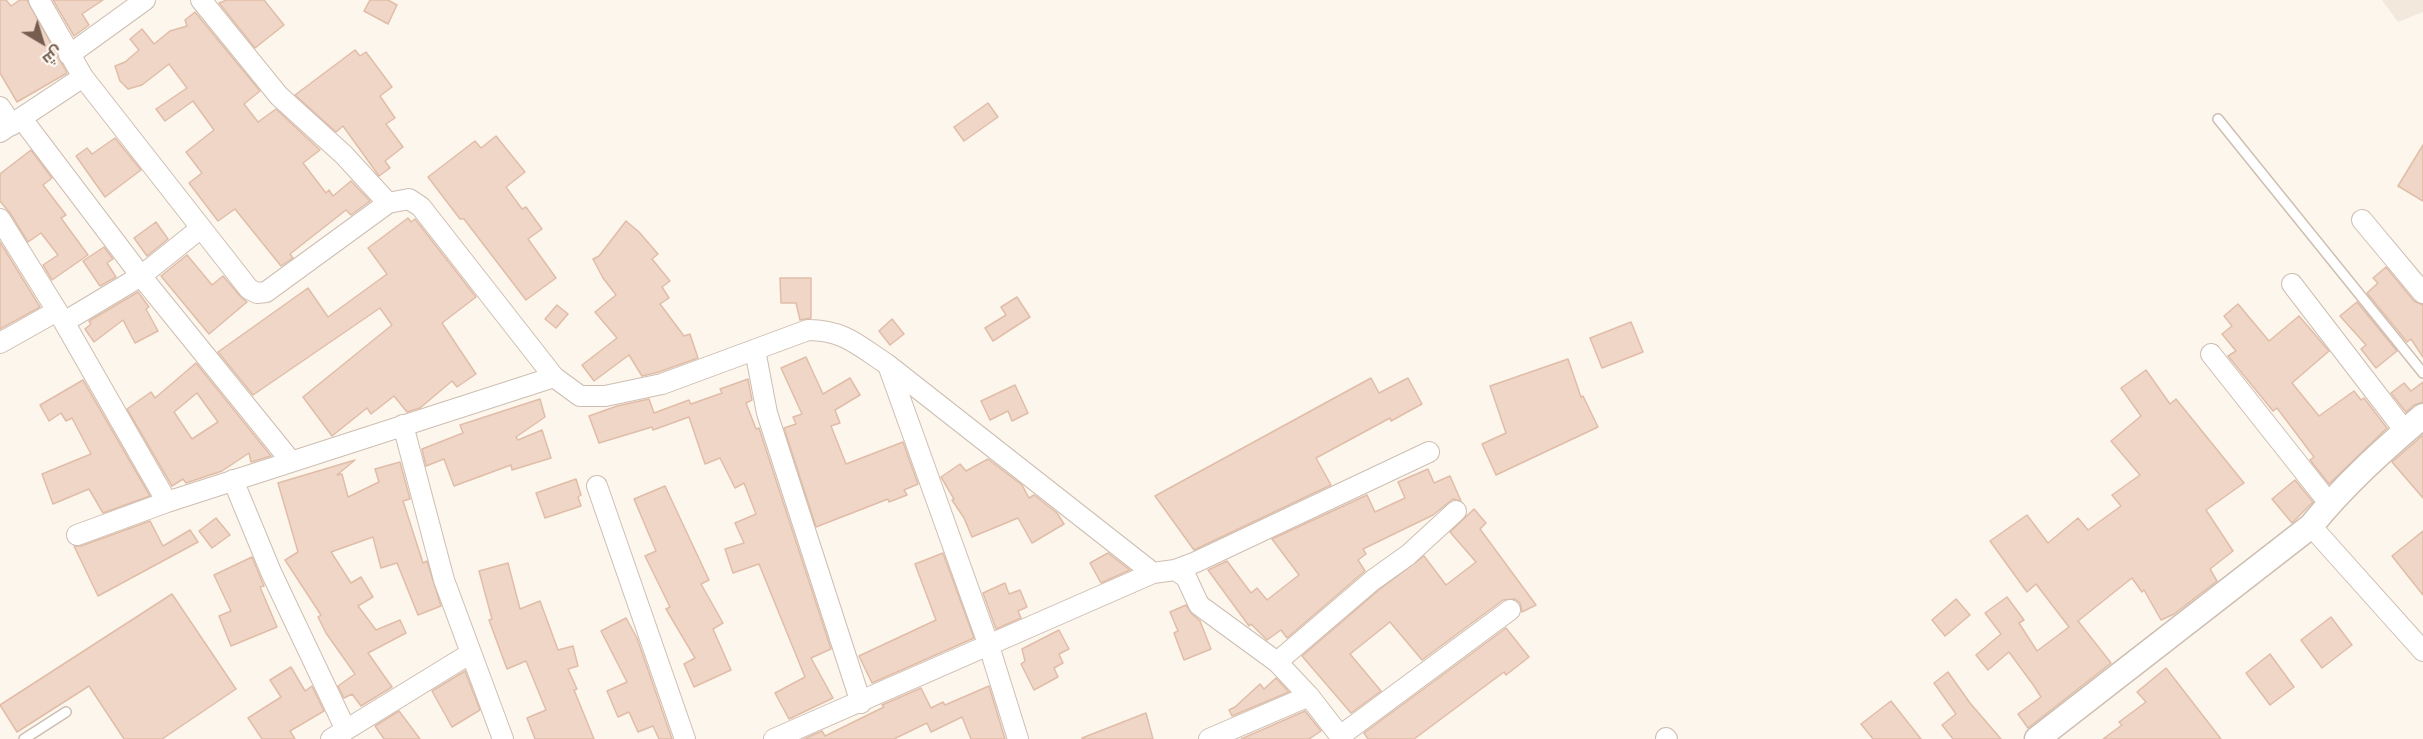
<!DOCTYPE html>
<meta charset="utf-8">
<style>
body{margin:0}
#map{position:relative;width:2423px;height:739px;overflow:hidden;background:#fcf6ed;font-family:Mulish,Cairo,sans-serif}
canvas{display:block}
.north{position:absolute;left:12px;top:12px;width:60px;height:60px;-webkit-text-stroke:4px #fefaf4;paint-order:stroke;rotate:142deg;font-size:16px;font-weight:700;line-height:24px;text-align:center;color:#765d50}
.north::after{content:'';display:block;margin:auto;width:21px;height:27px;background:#765d50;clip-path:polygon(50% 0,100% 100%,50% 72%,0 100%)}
</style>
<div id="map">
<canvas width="2423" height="739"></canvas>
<div class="north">ش</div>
</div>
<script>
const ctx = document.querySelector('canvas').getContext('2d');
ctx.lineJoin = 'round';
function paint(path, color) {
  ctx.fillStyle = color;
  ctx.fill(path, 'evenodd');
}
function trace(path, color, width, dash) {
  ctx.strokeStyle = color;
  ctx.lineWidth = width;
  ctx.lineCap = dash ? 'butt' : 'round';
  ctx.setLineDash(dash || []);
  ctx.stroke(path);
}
paint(new Path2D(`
 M2382,0h41v12l-25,10z`), '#f3e8dc');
const building = new Path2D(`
 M0,0h6l5,6 9,-6h7l40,73 -50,29 -17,-29z
 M53,0h50l-21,14 7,11 -15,11z
 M227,0h37l20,25 -29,23 -36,-45z
 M370,0h18l9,5 -9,19 -24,-13z
 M195,12l65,79 -16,13 14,18 18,-13 44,41 -17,13 23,30 3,-3 4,6 18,-15 19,20 -19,14 -5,-5 -56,44 3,4 -12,8 -46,-57 -17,12 -29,-38 13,-10 -16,-21 28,-22 -21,-29 -28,20 -9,-12 31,-21 -18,-24 -27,21 -14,4 -8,-8 -5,-15 10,-4 14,-12 -9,-11 12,-10 12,15 16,-13 17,-5 -2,-6z
 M355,50l5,6 6,-4 26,35 -12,9 15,22 -9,6 17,23 -18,14 5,7 -11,8 -36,-50 -7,6 -41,-37z
 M988,103l10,14 -34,24 -10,-14z
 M496,136l29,36 -19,15 16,22 4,-2 16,22 -14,10 28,39 -30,22 -62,-81h-4l-32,-42 47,-36 6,7z
 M115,138l26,32 -36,27 -29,-41 11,-8 5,6z
 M2423,145v56l-25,-15z
 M31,150l21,28 -9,7 23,30 -5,3 27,37 -36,25 -9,-15 15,-10 -17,-22 -13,9 -18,-29 -10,-12v-27z
 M408,218l3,4 4,-3 61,78 -34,26 34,51 -19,13 -5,-6 -32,27 -13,4 -13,-16 -23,18 -4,-6 -35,28 -29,-39 89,-72 -12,-17 -127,87 -35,-43 90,-64 20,29 59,-43 -19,-26z
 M626,221l13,11 19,22 -6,5 18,22 -8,6 7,11 -9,6 24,32 6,-2 8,24 -39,14 -17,4 -13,-21 -35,26 -12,-16 35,-27 -22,-26 21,-17 -13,-17 -10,-19 6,-3z
 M156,222l12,17 -21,17 -13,-18z
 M0,242l40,65 -40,22z
 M104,247l9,12 -6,4 9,14 -16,9 -17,-25z
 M187,255l25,30 11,-9 17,20 7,6 -38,32 -48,-58z
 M2386,267l28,34 9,4v52l-12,-18 -4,3 -40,-49 11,-10 -5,-5z
 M780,278h31v40l-11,2 -4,-17h-15z
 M138,292l11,15 -3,2 12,22 -23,12 -12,-23 -29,22 -9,-13 6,-5 -2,-3z
 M1017,297l13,20 -37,24 -8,-13 21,-13 -5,-8z
 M2357,302l40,49 -21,17 -15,-19 5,-4 -26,-29z
 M2238,304l31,37 30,-25 30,35 -37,32 27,33 35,-25 7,9 3,-2 23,30 -58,56 -19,-24 4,-3 -37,-49 -4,3 -45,-55 8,-5 -14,-17 10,-8 -8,-10z
 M557,305l11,9 -12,14 -11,-9z
 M892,319l12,15 -14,11 -11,-14z
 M1631,322l12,30 -41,16 -12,-30z
 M806,357l17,37 27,-16 10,17 -25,15 5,13 -9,3 15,38 57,-22 15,42 -14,6 3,5 -18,7 -1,-3 -72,28 -32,-99 12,-4 -3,-7 9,-3 -21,-46z
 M1568,359l13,38 2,-1 15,31 -102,48 -14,-31 24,-11 -16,-47z
 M196,363l75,93 -20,6 -2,-9 -27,18 -36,12 -3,-4 -11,7 -45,-77 24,-17 4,6zM197,393l21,29 -26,17 -18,-27z
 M2146,370l24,34 6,-5 68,84 -38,27 27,41 -23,18 7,12 -43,33 -13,6 -17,-30 -2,2 -10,-14 -54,43 33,42 -83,65 -10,-14 23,-17 -7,-11 -25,-34 -21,18 -12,-15 25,-21 -16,-21 22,-16 17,23 -5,3 18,28 32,-24 -33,-43 -9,8 -37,-51 37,-26 21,28 30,-25 10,12 33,-24 -9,-11 28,-20 -29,-34 30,-25 -20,-28z
 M1371,378l8,15 29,-15 14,26 -31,17 -1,-3 -74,40 15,27 -137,65 -39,-54z
 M748,379l4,21 -6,3 10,26 3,-1 72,221 -20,9 22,40 -44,21 -14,-26 30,-16 -46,-113 -26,9 -8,-24 19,-6 -9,-20 21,-9 -12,-31 -9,5 -15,-30 -15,6 -16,-47 -36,13 -1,-3 -53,16 -10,-27 28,-10 32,-7 5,14 35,-13 2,4 31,-11 -2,-4z
 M83,380l67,116 -47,17 -14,-24 -36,15 -11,-30 49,-20 -19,-36 -6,3 -5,-8 -12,8 -9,-16z
 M2423,382v20l-9,3 -8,7 -15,-19 13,-10 7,8z
 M1015,385l13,28 -16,8 -4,-10 -18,9 -9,-19z
 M540,399l5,18 -29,20 2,3 24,-10 9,28 -39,12 -1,-5 -57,21 -10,-27 -18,7 -4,-17 41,-16 -3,-8z
 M2423,435v63l-31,-36z
 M988,459l34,26 7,13 5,-3 23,18 7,11 -32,19 -14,-25 -46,19 -8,-19 -12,-18 2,-1 -13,-22 19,-13 6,7z
 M355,460l-18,15 5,-1 6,23 31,-15 -4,-13 25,-7 10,37 -7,2 20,62 4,-2 14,45 -23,9 -21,-52 -16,5 -8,-31 -42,15 20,31 10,-6 12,20 -15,9 18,24 24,-10 6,13 -38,20 24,34 -31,19 -9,-12 -8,4 -6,-12 17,-12 -29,-41 -8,-16 3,-2 -36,-55 13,-8 -20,-69z
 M1428,469l6,14 16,-7 11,25 -8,-2 -20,16 -70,34 3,5 -8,6 7,11 -78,67 -6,-8 -14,10 -16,-16 -2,2 -41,-56 19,-9 24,32 6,-5 10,12 32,-25 -27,-36 95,-44 8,17 30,-14 -7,-16z
 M576,479l5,16 -3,2 3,9 -36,12 -9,-25z
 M2295,480l18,22 -21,21 -20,-24z
 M665,486l44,94 -8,4 22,39 -10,6 18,41 -37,17 -10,-23 11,-6 -29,-49 4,-2 -25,-51 11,-5 -22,-52z
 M1474,509l12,14 -6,6 56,76 -14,7 -2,-9 -5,-4 -12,1 -81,60 -32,-38 -40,32 31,37 -30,22 -49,-57 78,-67 44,-33 22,29 30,-23 -26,-30z
 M216,518l14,17 -18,13 -13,-17z
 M150,521l13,25 27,-16 8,12 -100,54 -24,-50h7z
 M2423,531v64l-31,-39z
 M943,553l31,85 -102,45 -13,-27 77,-36 -21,-56z
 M1108,553l22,17 -29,13 -11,-20z
 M252,557l12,29 -4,1 17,40 -46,19 -12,-30 12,-5 -17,-36z
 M508,563l12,46 20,-8 18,49 15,-4 5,20 -10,3 9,20 -3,1 20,49h-59l-8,-21 19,-8 -20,-49 -19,8 -18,-49 3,-1 -13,-48z
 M1005,583l4,11 11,-4 7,17 -9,4 3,7 -25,11 -13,-36z
 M172,594l64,95 -74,50h-38l-35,-53 -72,46 -17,-27z
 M1956,599l14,16 -25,21 -13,-16z
 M1186,605l6,9 8,7 11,28 -27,11 -10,-27 4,-2 -8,-19z
 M2331,617l21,28 -30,23 -21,-28z
 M626,618l11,20 35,101h-13l-6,-13 -15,6 -9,-20 -11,5 -11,-26 20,-9 -26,-51z
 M1506,628l23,29 -23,18 -2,-3 -90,67h-46l-4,-6z
 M1059,630l10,19 -10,5 4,9 -9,5 4,9 -24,13 -13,-26 4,-3 -3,-12z
 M2270,654l24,33 -24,18 -24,-32z
 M291,667l14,24 7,-5 12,25 -34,20 5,8h-33l-14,-21 33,-21 -11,-17z
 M2166,668l55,71h-118l19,-14 -3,-3 27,-20 -9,-10z
 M465,671l15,39 -28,17 -20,-36z
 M1948,672l22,31 31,36h-48l-11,-14 14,-11 -22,-31z
 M1276,678l13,14 -57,24 -3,-6 6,-3 25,-23 4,5z
 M989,686l16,53h-34l-9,-22 -31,15 -4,-9 -33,16h-90l18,-8 3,5 59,-29 -2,-2 39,-17 10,20 12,-6 2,3z
 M1891,701l30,38h-48l-12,-15z
 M399,711l21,28h-36l-9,-13z
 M1305,711l16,20 -12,8h-68z
 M1146,713l7,26h-71v-1z`);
paint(building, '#efd6c7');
trace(building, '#e1bda8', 1.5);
const service = new Path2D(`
 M2218,119l205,254
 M24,739l42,-27`);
const minor = new Path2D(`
 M39,0l44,77 166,212 8,4 9,-1 122,-89 21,-4 12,8 133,170
 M201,0l78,96 65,59 44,48
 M69,55l76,-55
 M0,107l12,18
 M22,119l119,157 149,184
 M0,132l83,-55
 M0,219l64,103 103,180 387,-125 26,19h25l57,-12 146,-54c36,0 51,16 80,35l265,208
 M2362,220l61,73
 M2292,284l113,147
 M64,322l77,-46 60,-48
 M0,343l57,-32
 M755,350l12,63 94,290
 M2211,354l118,149
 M888,365l101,281 29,93
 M403,425l41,155 59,159
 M233,480l38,92 75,158
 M597,486l88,253
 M2311,526l112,125
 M77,535l90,-33
 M1175,570l11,7 13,28 78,57 32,34 31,40 170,-126
 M1277,662l96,-82 35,-25 48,-44
 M1666,738l1,1
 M331,739l140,-86
 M774,739l379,-166 22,-3 21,-8 233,-110
 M1209,739l100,-43`);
const tertiary = new Path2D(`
 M2037,739l274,-213c33,-41 72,-76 112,-110`);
trace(service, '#cebeb2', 12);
trace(minor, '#cebeb2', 22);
trace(tertiary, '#cebeb2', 27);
trace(service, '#fff', 9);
trace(minor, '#fff', 20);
trace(tertiary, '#fff', 24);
</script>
